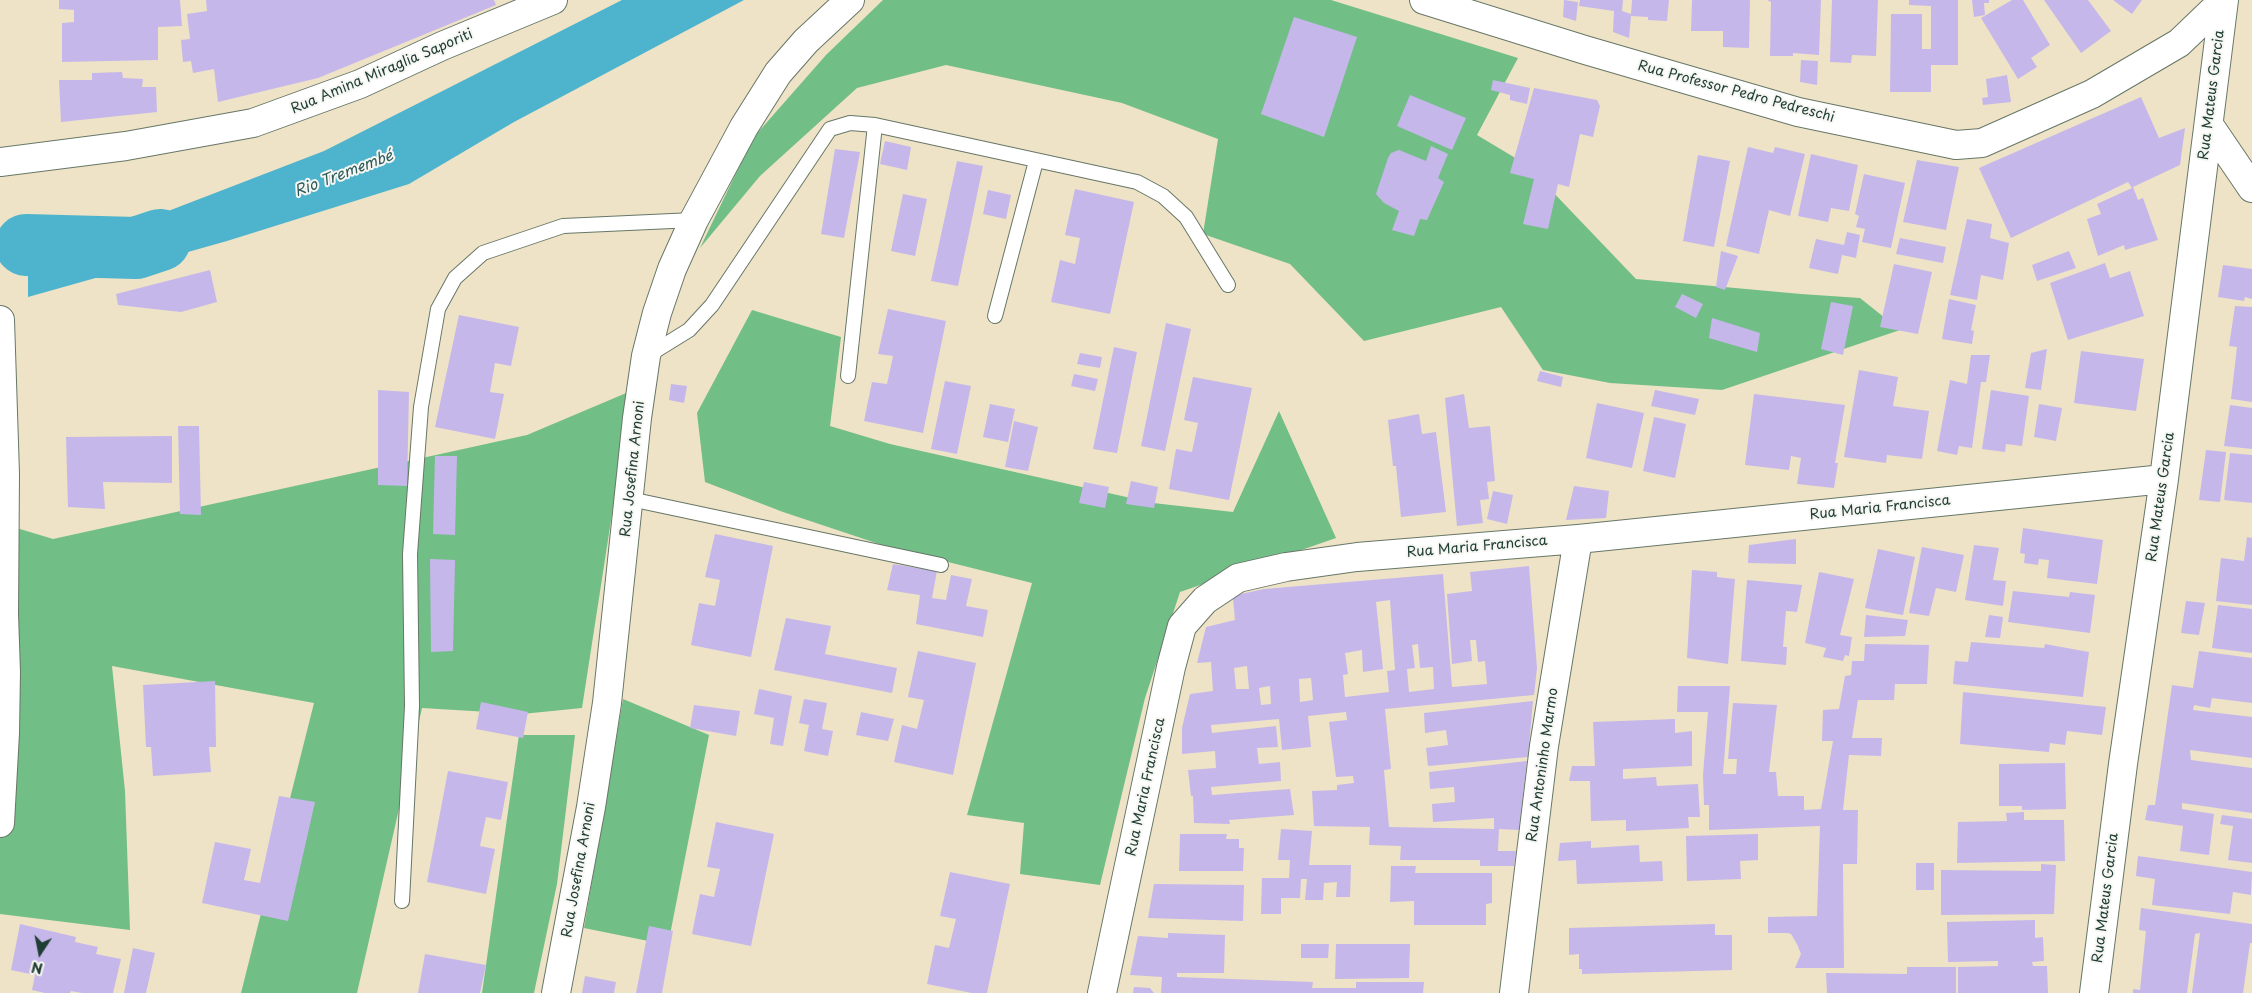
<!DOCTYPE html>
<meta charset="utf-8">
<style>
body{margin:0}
#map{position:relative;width:2252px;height:993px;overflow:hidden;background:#eee3c6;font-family:"Playpen Sans",sans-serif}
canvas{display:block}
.north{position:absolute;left:15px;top:928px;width:50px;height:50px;-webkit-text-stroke:4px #f6f6f2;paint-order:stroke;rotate:191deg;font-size:14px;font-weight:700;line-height:20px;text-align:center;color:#1f3d34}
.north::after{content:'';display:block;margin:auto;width:18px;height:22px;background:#1f3d34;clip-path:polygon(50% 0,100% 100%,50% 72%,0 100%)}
</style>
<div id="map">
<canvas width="2252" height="993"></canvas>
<div class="north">N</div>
</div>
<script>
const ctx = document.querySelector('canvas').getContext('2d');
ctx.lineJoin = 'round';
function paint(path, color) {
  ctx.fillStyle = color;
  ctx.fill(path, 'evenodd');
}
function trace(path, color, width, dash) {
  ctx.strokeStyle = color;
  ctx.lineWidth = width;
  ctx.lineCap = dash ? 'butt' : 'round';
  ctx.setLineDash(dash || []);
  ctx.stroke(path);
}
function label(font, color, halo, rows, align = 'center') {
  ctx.font = font + ' "Playpen Sans",sans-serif';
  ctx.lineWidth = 4;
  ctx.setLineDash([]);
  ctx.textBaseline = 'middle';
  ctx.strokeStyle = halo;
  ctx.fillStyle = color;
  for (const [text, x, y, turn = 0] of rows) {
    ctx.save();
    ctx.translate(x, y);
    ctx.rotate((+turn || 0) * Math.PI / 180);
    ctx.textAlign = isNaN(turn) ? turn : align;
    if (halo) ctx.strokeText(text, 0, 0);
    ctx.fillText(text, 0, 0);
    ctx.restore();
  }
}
paint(new Path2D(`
 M883,0h448l187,58 -41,77 50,30 109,114 165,15 59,4 40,32 -178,60 -112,-7 -67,-13 -42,-63 -137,34 -74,-77 -87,-30 15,-95 -96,-36 -176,-38 -89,23 -97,88 -60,72 53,-110 73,-83z
 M752,310l89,27 -11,89 60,18 263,59 80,9 46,-101 57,127 -156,54 -35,106 -45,187 -80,-11 4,-51 -57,-8 65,-232 -144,-36 -105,-35 -78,-30 -8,-69z
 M631,391l-49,317 -60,6 -100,-6 -65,285h-116l73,-290 -202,-37 13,125 5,139 -130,-16v-391l53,16 474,-104z
 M623,699l86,36 -41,210 -84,-17z
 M519,735h56l-18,149 -23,109h-52z`), '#72be87');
paint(new Path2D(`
 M622,0h122l-230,122 -105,62 -182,57 -199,56v-32l296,-114z`), '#4eb4cd');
trace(new Path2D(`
 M26,245l110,3 24,-8`), '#4eb4cd', 62);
paint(new Path2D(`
 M59,0h121l2,26 -24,1v33l-96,2v-39l12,-1v-12l-15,-1z
 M206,0h288l2,5 -178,73 -100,24 -4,-33 -21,4 -2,-12 -8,1 -2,-22 9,-1 -3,-25 20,-3z
 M1564,0l14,2 -2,19 -13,-4z
 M1580,0h43l-1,11 9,3 1,-14h37l-2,21 -19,-1v-3l-17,-1 -2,22 -16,-6 1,-21 -35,-5z
 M1692,0h58l-1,48 -26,-1v-16h-32z
 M1767,0h54l-2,55 -26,-2v3h-23l1,-54z
 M1832,0h46l-2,56 -24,-1 -1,8 -21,-1z
 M1909,0h49v65h-27v27h-41l1,-78h31v35h9v-43l-22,-1z
 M1972,0h17v3h-5l1,12 -11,2z
 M2012,0h11l27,45 -19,13 6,9 -19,12 -37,-61z
 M2044,0h44l23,31 -30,22z
 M2113,0h29l-10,14z
 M1294,17l63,20 -33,100 -63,-23z
 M1801,60l17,1 -1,24 -17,-3z
 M122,72l1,6 20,1 -1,8h14l1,25 -96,10 -2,-42h33v-7z
 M2007,75l4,27 -28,3 -1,-7 6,-1 -2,-18z
 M1493,80l37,8 -3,16 -17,-4v-5l-19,-5z
 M1534,88l63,12 3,6 -7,31 -13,-3 -11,53 -11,-3 -10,45 -25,-5 11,-45 -24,-6z
 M1410,95l56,23 -14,32 -55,-24z
 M2141,97l18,41 26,-10 -5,37 -47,22 5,13 5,-2 15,42 -33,10 -1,-5 -26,11 -11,-37 14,-5 -4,-10 35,-16 -4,-6 -117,56 -32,-70z
 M885,141l26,6 -4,23 -27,-6z
 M1431,146l17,8 -10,24 6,4 -17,38 -7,-1 -6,17 -22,-6 7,-19 -15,-8 -8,-9 12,-36 3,-5 8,-3 27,11z
 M1748,147l25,6 2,-6 30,7 -15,62 -21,-6 -10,44 -33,-8z
 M835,149l25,3 -16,86 -23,-4z
 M1811,154l47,11 -9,46 -18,-3 -3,14 -30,-6z
 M1698,155l32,6 -16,86 -31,-6z
 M1917,160l42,7 -13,63 -43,-8z
 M957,161l26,5 -25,120 -27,-5z
 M1864,174l41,9 -14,65 -29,-6 3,-13 -9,-2 3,-11 -4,-2z
 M1075,189l59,13 -24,112 -59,-12 9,-42 15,4 5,-26 -15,-3z
 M988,190l23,5 -5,24 -23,-5z
 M903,194l24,5 -12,57 -24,-5z
 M1967,219l25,5 -2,14 19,5 -6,37 -22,-5 -4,25 -27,-5z
 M1847,232l13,3 -4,23 -14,-3 -4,19 -29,-6 7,-29 28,6z
 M1900,238l46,9 -3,16 -47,-9z
 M1721,251l17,5 -13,34 -9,-3z
 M2069,251l7,17 -39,13 -5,-16z
 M2105,263l5,15 20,-7 14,45 -76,24 -18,-57z
 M1894,264l38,8 -14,62 -38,-7z
 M2223,265l29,4v30l-7,-2 -1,4 -26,-4z
 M210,270l7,32 -36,10 -63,-7 -2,-11z
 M1682,294l21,10 -7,14 -21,-11z
 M1949,299l27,6 -5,25 3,1 -2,13 -30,-5z
 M1831,302l22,4 -10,49 -22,-6z
 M2235,306l17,1v95l-21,-3 6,-52 -8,-1z
 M888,309l58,12 -23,112 -59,-12 8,-39 15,2 6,-28 -15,-2z
 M459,315l60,12 -8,39 -16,-3 -5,29 14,2 -9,45 -60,-12z
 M1712,318l48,15 -3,19 -48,-14z
 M1166,323l25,6 -26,122 -24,-5z
 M1114,347l23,5 -20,101 -24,-4z
 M2047,349l-6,41 -16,-2 6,-35z
 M2081,351l63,8 -8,52 -62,-8z
 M1080,353l22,4 -2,11 -23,-4z
 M1971,355h19l-4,27h-5l-9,66 -13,-2 -2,9 -20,-4 13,-71 17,4z
 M1859,370l39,7 -5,29 36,5 -7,48 -35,-4 -1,8 -42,-6z
 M1540,371l23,6 -2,10 -24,-6z
 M1074,374l24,5 -3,12 -24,-5z
 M1193,377l59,11 -23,112 -60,-11 7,-40 16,3 6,-29 -14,-3z
 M945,381l26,5 -14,68 -26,-5z
 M671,384l16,2 -3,17 -15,-3z
 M378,390l31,2 -2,94 -29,-1z
 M1655,390l44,9 -4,16 -44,-9z
 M1991,390l38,6 -7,50 -16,-2 -1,8 -23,-3z
 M1464,394l5,34 21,-2 5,55 -8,1 2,17 -9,1 3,23 -26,3 -12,-128z
 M1754,394l91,11 -10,58h3l-4,25 -37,-4 4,-26 -10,-2 -2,14 -44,-5z
 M1597,403l47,10 -12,55 -46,-10z
 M990,404l25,5 -7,33 -25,-5z
 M2039,404l23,4 -6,33 -22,-4z
 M2230,405l22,3v41l-28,-3z
 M1419,414l3,20 14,-2 10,80 -45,5 -5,-51h-3l-5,-46z
 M1654,417l32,7 -11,54 -32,-7z
 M1014,421l24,6 -10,44 -23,-4z
 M178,426h21l2,89 -21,-1z
 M172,436v47l-69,-1 2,27 -37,-2 -2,-70z
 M2206,450l20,2 -6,50 -21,-2z
 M2230,453l22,2v48l-28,-3z
 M435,456h22l-2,79 -22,-1z
 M1131,481l27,6 -4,21 -28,-4z
 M1084,482l25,5 -4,21 -26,-5z
 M1574,486l35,5 -3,27 -40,2z
 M1493,491l20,4 -6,29 -20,-5z
 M2023,528l80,12 -6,44 -50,-6 2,-18 -10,-1 -1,6 -14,-2 1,-9 -5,-1z
 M715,534l58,12 -22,111 -60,-12 8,-42 16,3 5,-26 -15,-3z
 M2247,537l5,1v67l-36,-4 5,-43 23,3z
 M1796,539v25l-48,-1 1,-18z
 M1974,545l25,3 -6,32 13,1 -3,25 -38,-6z
 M1922,547l42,8 -8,37 -20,-4 -7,28 -20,-3z
 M1878,549l37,8 -12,58 -38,-7z
 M430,559l25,1 -2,91 -22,1z
 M893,564l44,7 -5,27 14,2 5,-25 21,4 -6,27 22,4 -5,27 -67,-13 4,-29 -33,-5z
 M1529,566l8,102 -3,27 -149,14 6,60 -7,1 5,57 105,2v-11l-61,4 -1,-18 23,-2 -1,-15 -24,2 -1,-17 98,-11 -8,69 -20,-1 -1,22h18l-2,15h-34v-6h-80l1,-14 -32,-1 1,-18 -56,-1 -2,-35 25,-1v-5l17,-2 -1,-7 -17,1 -7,-55 18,-2 -1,-8 -38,4 3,31 -29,3 -3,-31 -68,6 1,8 64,-7 2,21 -21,1 2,16 21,-2 1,19 -70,6 1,8 78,-6 4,26 -65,5 1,4 -36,-1 -1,-27h-2l-3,-26 28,-2 -1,-17 -33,3v-26l8,-34 23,-3 -2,-29 -14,1 9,-36 29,-7 -2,-22 3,-3 28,-6 179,-15 9,113 35,-3 -2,-23 -7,1 -2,-22h-6l2,21 -20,3 -5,-70 25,-3 -2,-19zM1390,600l5,70 -8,1 2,21 -44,5 -2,-22 5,-1 -3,-21 17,-3 1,22 20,-3 -7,-67zM1418,644l2,24 13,-1 1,22 -25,3 -2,-23 8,-1 -3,-23zM1247,666l2,23h-13l-2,-21zM1311,678l2,22 -13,2 -1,-23zM1270,686l1,18 -10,1 -2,-17z
 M1692,570l25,2v5l18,2 -7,85 -41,-6z
 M1819,572l35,7 -14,56 12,2 -3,19 -4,-1 -2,6 -20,-4 3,-9 -21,-5z
 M1747,580l55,5 -5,27 -11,-1 -3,36h4l-1,18 -45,-4z
 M2013,591l56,6 1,-5 25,3 -5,38 -82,-11z
 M2186,601l19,2 -6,32 -18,-2z
 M2218,605l34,4v44l-40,-5z
 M1866,615l42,5 -3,16 -41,1z
 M1989,615l14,2 -3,21 -15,-1z
 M786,618l45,8 -6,28 72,14 -5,25 -118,-23z
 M1971,642l73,6 1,-4 44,8 -6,45 -130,-13 2,-23 13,1z
 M1865,644l64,1 -2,39h-32l-1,16h-36l-6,38h30l-1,18 -32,-1 -6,55h15l-1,54h-14l1,104h-49l6,-14 -4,-10 -6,-10 -4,-1h-19v-16l49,-1 3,-90 -111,4v-25h-5l-1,-30 5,-63h-31l1,-26h52l-7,88h13l1,-15h-9l5,-56 44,2 -8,67h7l2,24h26v14l17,-1 12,-68h-11l1,-31 16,-1 6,-33 6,-1 1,-14h12z
 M918,651l58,12 -23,112 -59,-13 8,-37 15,4 7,-29 -16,-3z
 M2199,651l53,7v45l-40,-5 -2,10 -16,-3 -1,5 59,7v41l-62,-8 1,10 61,8v45l-70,-10v6l32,5 -5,41 -29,-4 3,-25 -38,-6 3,-15h7l17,-120 21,3z
 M215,681l1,66h-7l2,25 -58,4 -2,-29h-5l-3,-62z
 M759,689l33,7 -9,50 -13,-2 4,-26 -20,-4z
 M1963,692l143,15 -4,28 -35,-4 -2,14 -15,-2 -1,9 -89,-8z
 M804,699l23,4 -5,26 11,2 -5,25 -24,-5 5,-26 -10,-2z
 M1533,701l-5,56 -100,9 -2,-18 22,-3 -2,-15 -21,3 -1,-20z
 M481,702l47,10 -5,26 -47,-9z
 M694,705l46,6 -4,25 -46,-8z
 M861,712l33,7 -6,22 -32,-6z
 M1675,719v14l17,-2v35l-69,3v10l33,-2 1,9 41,-2 2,33h-12l1,11 -63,3v-11l-35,1 -1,-40h-21l3,-15h23l-2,-44z
 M2065,763l1,46 -44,1v-4h-23v-42z
 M448,771l60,11 -7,38 -15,-3 -6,29 15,3 -9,45 -59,-12z
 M279,796l36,6 -27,119 -86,-18 13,-61 36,7 -7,31 16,3z
 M2024,812v8h40l1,41 -108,2 1,-41 49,-1 -1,-8z
 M2222,815l30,4v44l-24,-3 5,-34 -13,-2z
 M716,822l58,12 -23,112 -59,-12 8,-40 14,3 6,-28 -13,-2z
 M1281,829l31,2 -3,34h42l-1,32h-14l1,-15 -13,1 -1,17h-18l2,-21h-6l-1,19h-19v16h-20l1,-36h27l1,-18h-12z
 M1180,834h47l-1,5h13v9h5l-1,23h-64z
 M1758,834v26l-18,1 1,18 -54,2 -1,-45z
 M1591,841v7l48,-3 1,17 22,-1 1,20 -86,3 -1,-24 -18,1 2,-18z
 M2138,856l114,16 -1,23 -18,-3 -3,22 -78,-9 3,-26 -19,-3z
 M1916,863h18v27h-18z
 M2041,864l15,1 -2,49 -113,1v-45l100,1z
 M1391,866h25l-1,7h77v30l-6,1v21h-72v-24l-24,1z
 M950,872l60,12 -23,109h-15l-45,-9 8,-39 14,3 7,-29 -16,-3z
 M1154,884l90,1 -1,36 -95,-3z
 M2141,908l111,16v19h-2l-7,50h-51l8,-60 -5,1 -8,59h-54v-4l7,1 6,-59 -7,-1z
 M2035,920v18l8,-1 1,24 -12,1 1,4h14l1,27h-90v-26l40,-1v-5l-50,1 -1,-40z
 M20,924l56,13 -1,5 23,5 -2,7 25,5 -8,34h-31l-11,-2 -1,2h-25l-13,-3 3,-15 -24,-5z
 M1715,924v11h17v35l-150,4v-5h-3v-15l-10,1v-27z
 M649,926l24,5 -11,62h-26z
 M1168,933l57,2 -1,38h-47v4l136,5 -1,6h44v-6h68l-1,11h-262l1,-16 -32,-2 8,-39 30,2z
 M1301,944h28l-1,14h-27z
 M1336,944h74l-1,34 -74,1z
 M133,948l22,5 -9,40h-22z
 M425,954l61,11 -6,28h-62z
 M1907,967h49v26h-129l-1,-20 81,1z
 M585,976l31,6 -2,11h-32z
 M1134,987l16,1 4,5h-21z`), '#c6b7eb');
const lane = new Path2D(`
 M995,316l41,-155
 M647,356l42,-26 23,-25 118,-176 20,-6 25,2 262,57 26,14 23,21 42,68
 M848,376l27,-251
 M630,499l311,66
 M402,901l10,-195 -2,-152 11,-147 17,-98 17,-31 28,-25 80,-27 131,-6`);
const street = new Path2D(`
 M1424,0l161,50 213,62 158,33 26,-2 110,-49 87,-51 45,-43
 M2209,125l43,63
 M0,162l126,-16 127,-23 107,-39 82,-38 111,-46
 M0,320l5,154 -1,140 2,58 -1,61 -5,90
 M556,993l35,-186 16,-104 30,-285 9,-62 11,-43 15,-44 22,-49 50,-93 34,-54 28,-32 44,-41
 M1102,993l69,-326 11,-41 23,-26 33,-22 48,-11 71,-10 221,-18 586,-60
 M1514,993l30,-247 34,-207
 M2094,993l29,-229 41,-285 60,-479`);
trace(lane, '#677767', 16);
trace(street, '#677767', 30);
trace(lane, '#fff', 14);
trace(street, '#fff', 28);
label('14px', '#1f3d34', '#f6f6f2', [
 ["Rua Amina Miraglia Saporiti",382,72,-23],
 ["Rua Professor Pedro Pedreschi",1736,92,15],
 ["Rua Mateus Garcia",2212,95,-83],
 ["Rua Josefina Arnoni",633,469,-84],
 ["Rua Mateus Garcia",2161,497,-82],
 ["Rua Maria Francisca",1880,508,-6],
 ["Rua Maria Francisca",1477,547,-5],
 ["Rua Antoninho Marmo",1543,765,-82],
 ["Rua Maria Francisca",1146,787,-78],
 ["Rua Josefina Arnoni",579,870,-80],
 ["Rua Mateus Garcia",2106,898,-83]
]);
label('italic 15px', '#2b5b5a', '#f6f6f2', [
 ["Rio Tremembé",344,174,-21]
]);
</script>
